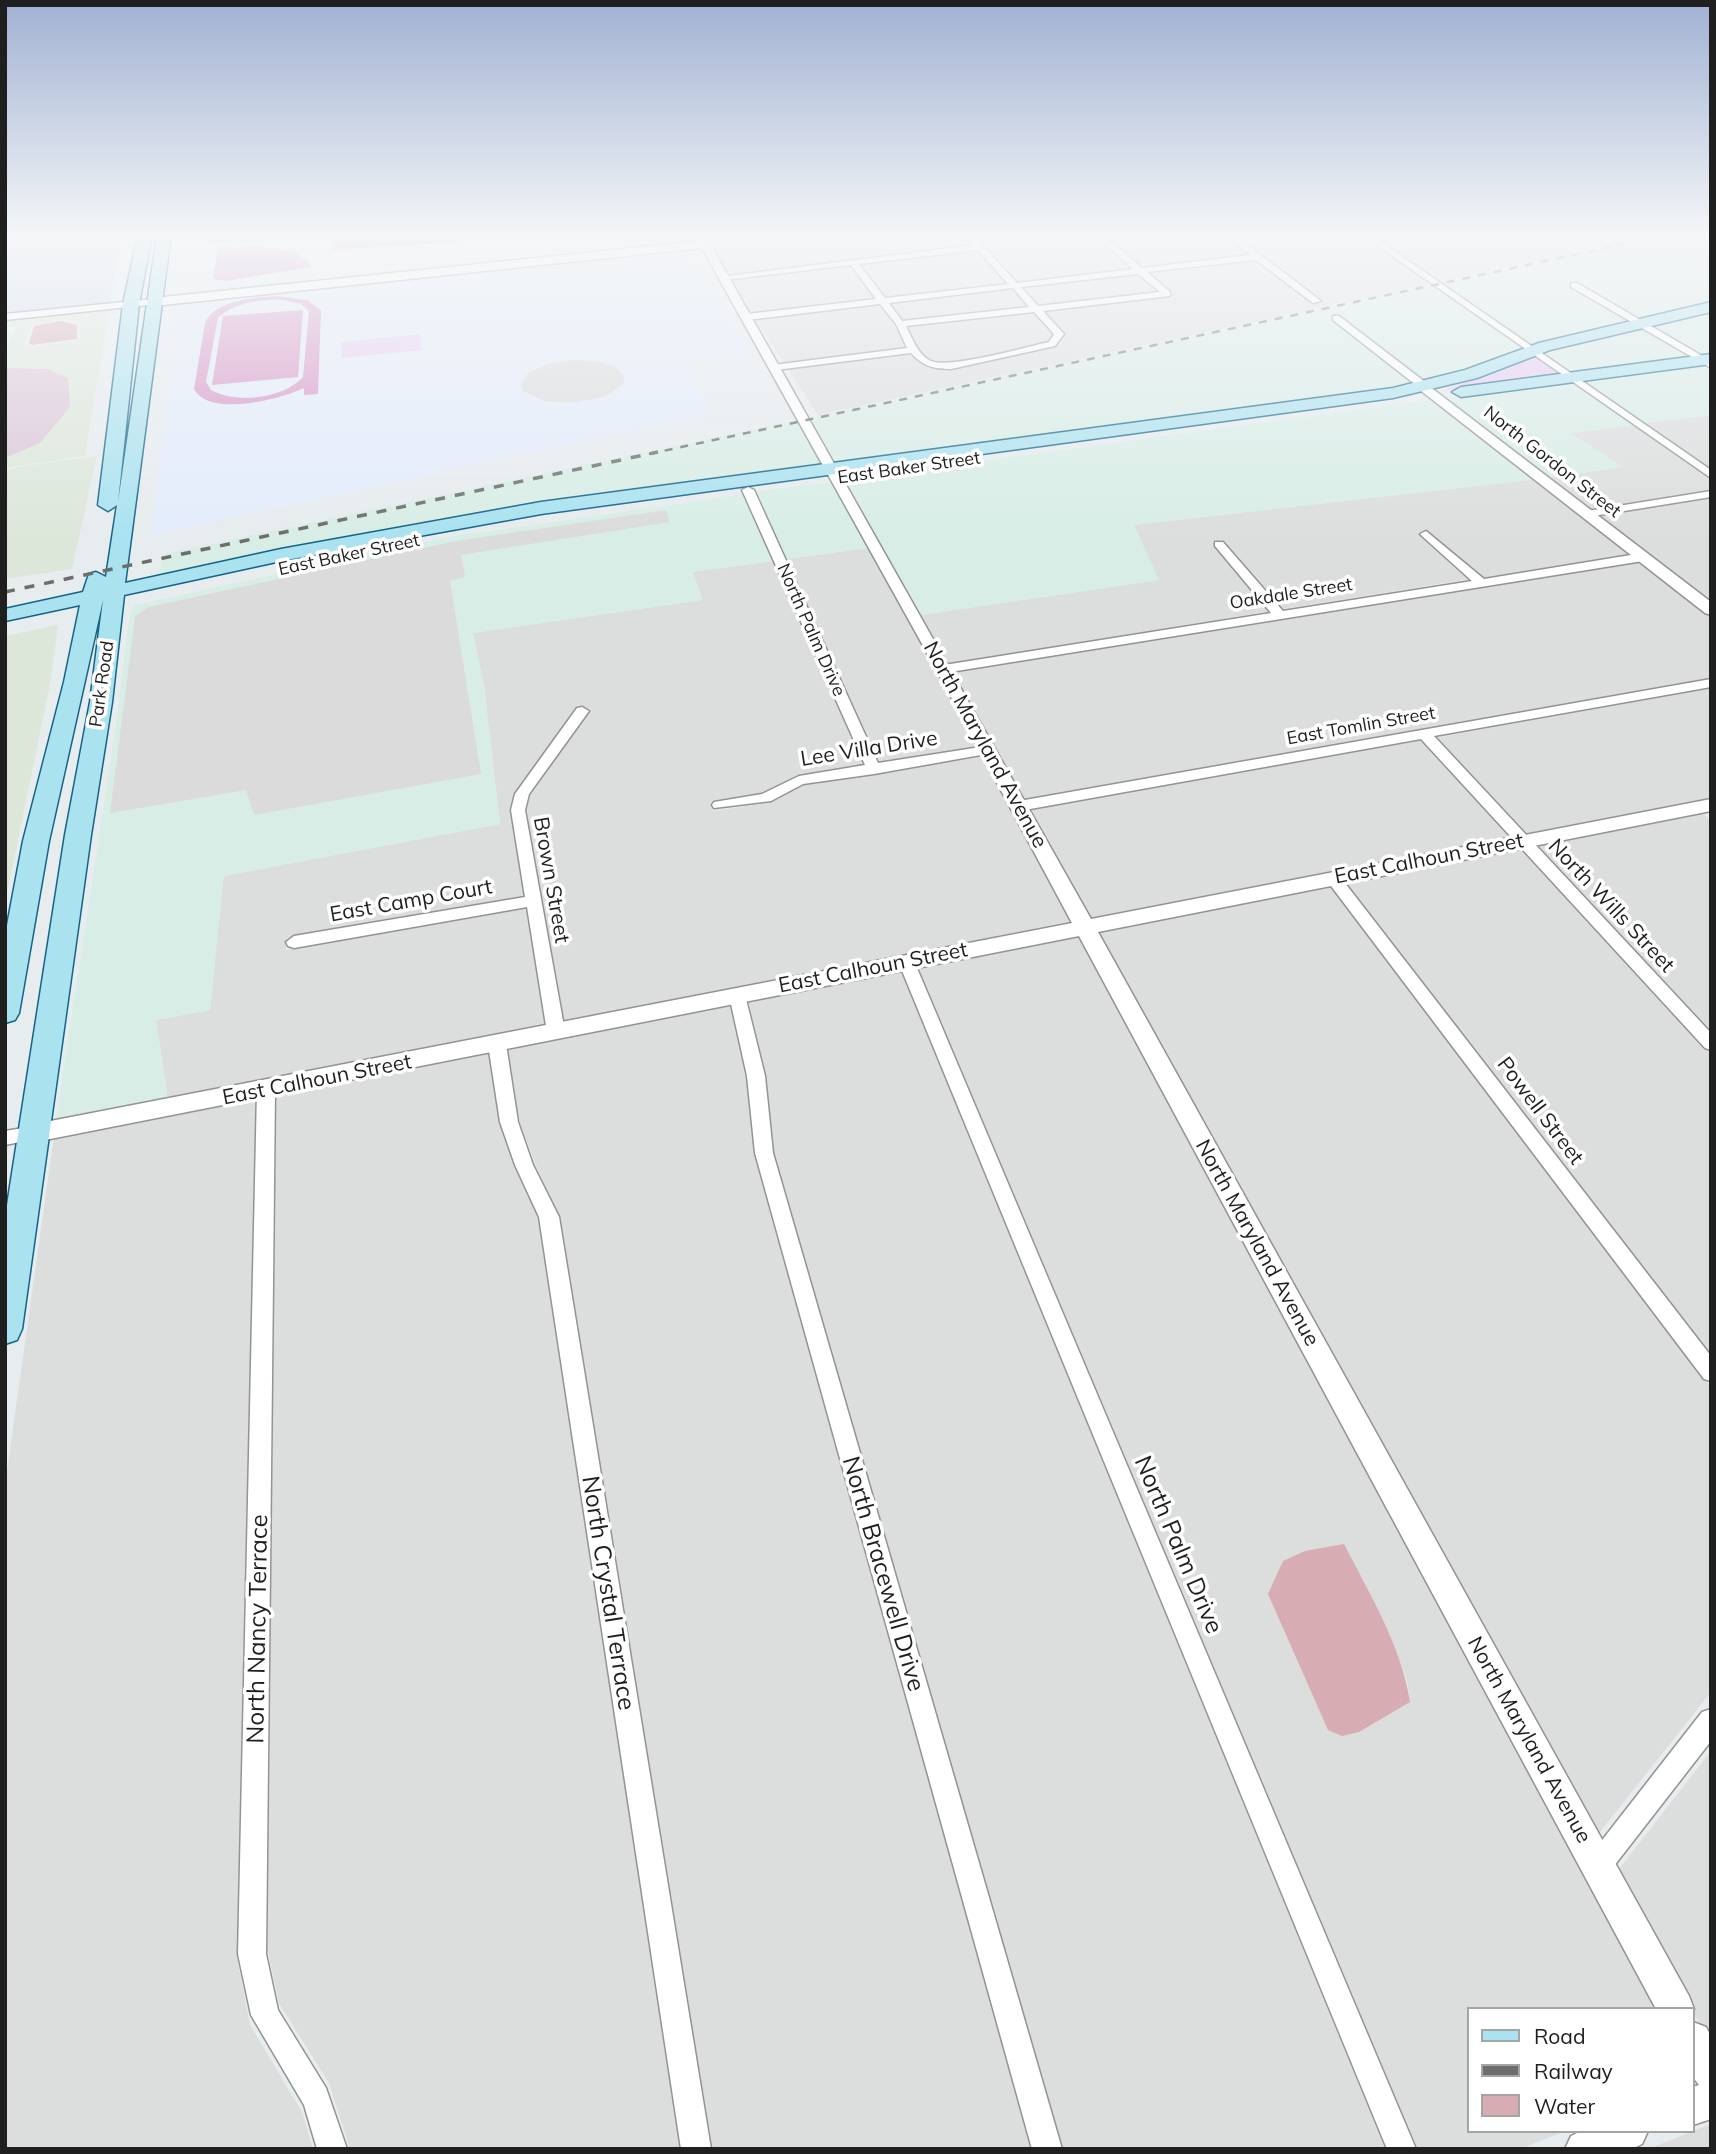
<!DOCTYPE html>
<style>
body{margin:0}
#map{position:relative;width:1716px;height:2154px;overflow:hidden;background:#e7ecef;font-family:Mulish,sans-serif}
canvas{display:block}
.frame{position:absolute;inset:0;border:7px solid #1f1f1f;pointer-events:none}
.legend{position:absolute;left:1467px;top:2007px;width:228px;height:126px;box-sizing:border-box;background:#fff;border:2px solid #a5a5a5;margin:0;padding:9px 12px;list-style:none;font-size:21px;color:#1f1f1f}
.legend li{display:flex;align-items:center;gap:14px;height:35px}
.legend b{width:35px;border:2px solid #a5a5a5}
</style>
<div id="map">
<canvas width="1716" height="2154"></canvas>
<div class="frame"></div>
<ul class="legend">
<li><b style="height:9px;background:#aae2f0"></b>Road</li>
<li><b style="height:9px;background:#6d6d6d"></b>Railway</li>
<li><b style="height:19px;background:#d7adb3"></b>Water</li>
</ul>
</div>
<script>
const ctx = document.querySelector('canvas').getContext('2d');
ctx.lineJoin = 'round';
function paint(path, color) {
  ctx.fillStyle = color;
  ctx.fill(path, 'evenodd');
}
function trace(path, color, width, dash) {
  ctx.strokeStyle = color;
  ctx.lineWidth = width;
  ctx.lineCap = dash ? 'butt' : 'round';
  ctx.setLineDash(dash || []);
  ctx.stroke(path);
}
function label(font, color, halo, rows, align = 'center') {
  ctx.font = font + ' Mulish,sans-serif';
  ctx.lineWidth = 7;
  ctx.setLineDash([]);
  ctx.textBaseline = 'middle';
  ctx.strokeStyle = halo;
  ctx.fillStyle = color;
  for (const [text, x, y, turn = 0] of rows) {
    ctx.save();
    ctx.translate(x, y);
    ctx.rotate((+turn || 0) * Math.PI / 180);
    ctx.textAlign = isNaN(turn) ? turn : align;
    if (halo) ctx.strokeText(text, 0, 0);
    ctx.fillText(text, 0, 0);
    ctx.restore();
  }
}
paint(new Path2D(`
 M765,235h199l10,10 -246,30 -20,-35z
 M973,235h121l39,34 -117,14z
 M1104,235h121l26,21 -110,12z
 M1285,235h76l70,49 -613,131 -31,-47 123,-16 10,11 18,6 117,-23 7,-3 2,-9 -22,-23 131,-15 -27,-24 110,-13 58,45 8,-1 -82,-64z
 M1371,235h125l17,10 7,-1 -15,-9h154l-220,47z
 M977,249l31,35 -121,14 -28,-35z
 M851,265l27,35 -127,14 -21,-36z
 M1137,273l24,20 -122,14 -19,-20z
 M1011,288l19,20 -127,13 -13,-19z
 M881,304l26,44 -123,15 -30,-45z
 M1033,312l21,22 -6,8 -99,21 -20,-2 -11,-12 -12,-23z
 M1711,415v56l-67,-48z
 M1634,425l77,54v11l-123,20 -41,-32 75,-11 -52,-34z
 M1537,479l96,76 -151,23 -55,-48 -10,2 53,47 -188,30 -60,-69 -10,1 58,70 -321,53 -28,-49 237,-35 -25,-55z
 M1711,498v106l-115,-88z
 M869,548l69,122 40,77 -99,17 -93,-205z
 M773,561l91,205 -67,9 -34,18 -52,8 2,10 55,-8 34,-18 181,-29 89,165 -509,102 -37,-214 4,-13 61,-87 -13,-4 -63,89 -5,17 15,85 -239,42v12l241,-42 19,119 -378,73 -12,-80 54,-10 13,-134 277,-52 -16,-138 -11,-53 229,-33 -10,-28z
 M1642,562l69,53v63l-688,121 -70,-127z
 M1711,688v110l-186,36 -90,-96z
 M1422,740l89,97 -423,81 -59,-108z
 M1702,813l9,8v213l-176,-189z
 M1521,848l190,206v303l-366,-474z
 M1330,885l381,502v305l-115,145 -501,-906z
 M1079,934l500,924 -2,4 10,11 74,136h-192v122h96l-45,18h-103l-500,-1183zM1358,1572l40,84 9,25 3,21z
 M901,970l484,1179h-322l-290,-998 -8,-76 -17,-75z
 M730,1004l17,73 7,78 277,994h-319l-153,-934 -25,-54 -15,-41 -11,-70z
 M489,1053l11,72 15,44 24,52 141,928h-330l-21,-66 -50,-80 -12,-56 9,-851z
 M257,1100l-20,858 13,67 52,87 11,37h-308v-664l49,-348z
 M1711,1751v293l-95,-171z
 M1711,2124v25h-62l44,-18z`), '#dcdddd');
paint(new Path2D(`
 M1659,235h52v69l-69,16 -67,-37 -7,1 67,38 -102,24 -94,-64z
 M1431,284l95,64 -35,15 -65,20 -88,-68 -8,2 87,68 -580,80 -27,-48z
 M1711,310v46l-8,1 -53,-33z
 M1642,326l52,32 -122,15 -32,-22z
 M1701,363l10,6v46l-67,8 -65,-45z
 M1570,379l64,46 -63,8 52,34 -76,11 -102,-80z
 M1435,399l102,80 -403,46 25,55 -238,35 -78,-135z
 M800,419l26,47 -668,112 6,-24z
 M832,482l37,66 -83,11 -31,-67z
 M744,494l29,67 -80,11 10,28 -230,33 11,53 16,138 -276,52 -14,134 -54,10 12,80 -112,21 60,-397 14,-112 5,-7 308,-67z`), '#d8ede6');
paint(new Path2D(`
 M110,307l-25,149 -80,12v-10l7,-2 36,-87 -43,-1v-15l10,-25 -10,-3v-10zM62,320h13l6,4 -1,16 -48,7 -7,-3 6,-19z
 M97,456l-25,113 -67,10v-108l12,-4z
 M58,625l-7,54 -46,224v-267z`), '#dce7da');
paint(new Path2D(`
 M690,251l61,101 -66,10 25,52 -560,121 30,-231z`), '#e3ecfb');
paint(new Path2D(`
 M5,235h117l-12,67 -12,4 -93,9z`), '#d4dbeb');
paint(new Path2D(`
 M5,368l43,1 20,9 2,29 -30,36 -35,15z`), '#dbc6d7');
paint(new Path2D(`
 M420,334l2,16 -80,8 -1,-16z
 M1537,356l27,18 -122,17z`), '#e7caf3');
paint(new Path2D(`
 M213,235h87l-8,3 -83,5z
 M332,235h136l1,2 -10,5 -127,8z
 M256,247c18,1 46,2 55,20l-85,14 -13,-2 5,-30z
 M276,296l31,4 14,10 -3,84 -14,1v-7c-23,11 -95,30 -110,1l11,-66c10,-23 49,-25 71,-27zM284,300l17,4 8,7 -6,66c-20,22 -67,27 -92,13l-5,-8 12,-64c17,-16 43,-19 66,-18z
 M303,310l-5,67 -86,8 11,-69z`), '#d48fc3');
paint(new Path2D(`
 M572,360l25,1 19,6 8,10 -1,7 -19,13 -34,6 -25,-2 -22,-10 -2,-7 7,-11 19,-9z
 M666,510l4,12 -209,33 4,22 -15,4 31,193 -227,41 -8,-25 -136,23 25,-196 13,-10 308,-66z`), '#dbdbdb');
paint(new Path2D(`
 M61,321l16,4v14l-45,6 -3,-2 5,-17z
 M1344,1544c25,49 58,103 66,158l-51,30 -17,4 -14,-6 -60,-136 15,-33 22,-10z`), '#d7adb3');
const minor = new Path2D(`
 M965,235h8l44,48 116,-14 -38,-34h9l38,33 108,-13 -25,-20h45l-29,5 80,61 -8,2 -57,-43 -109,12 23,20v4l-127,15 21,23 -9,12 -104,23c-18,0 -28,-3 -40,-16l-135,17 -3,-1v-4l134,-17 -11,-24 -16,-20 -133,16 -5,-3 5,-3 129,-15 -25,-34 -127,15 -4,-3 254,-32zM978,250l30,34 -123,14 -26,-34zM1138,274l22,18 -122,14 -17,-19zM1013,288l16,19 -127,14 -13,-18zM1034,312l20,22 -5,8c-23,5 -100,27 -118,19 -13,-6 -19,-23 -25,-35z
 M1362,235h9l340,235v8z
 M1496,235h10l12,8 -7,2z
 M1571,283h6l134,78v7l-140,-81z
 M154,299l5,3 -2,2 -152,16v-6z
 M1333,316h6l90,69v4h-8l-88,-69z
 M748,487l6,3 124,273 109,-17 5,1v6l-118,21 -71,10 -32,17 -57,7 -2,-3 2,-3 48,-8 37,-18 66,-11 -123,-275z
 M1711,491v6l-124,20 -6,-3 6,-3z
 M1426,531l58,48 159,-26 6,4 -6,4 -699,112 -7,-4 7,-4 327,-52 -56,-67v-4h8l60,69 189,-30 -50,-45 -2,-2z
 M1711,679v8l-277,49 277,297v17l-6,-2 -284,-309 -402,72 -7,-5 7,-5z
 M582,707l7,4 -60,83 -4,16 40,222 -3,4 -6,2 -9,-6 -20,-125 -233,41 -6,-2 -2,-4 8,-6 231,-39 -14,-87 4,-16 62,-86z
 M1333,873l5,1 373,482v25l-7,-2 -376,-497 -3,-4 3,-4z
 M906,955l8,6 502,1188h-29l-489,-1188z
 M737,989l8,6 20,81 8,77 289,996h-30l-277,-996 -8,-77 -18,-81z
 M497,1038l6,2 3,4 12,78 15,43 26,52 152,932h-30l-142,-932 -24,-52 -15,-43 -12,-78 3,-4z
 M266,1083l6,2 3,5 -9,864 12,56 48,78 21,61h-30l-13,-44 -53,-90 -13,-61 19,-864 3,-5z
 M35,1126l6,2 3,5 -3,5 -36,7v-14z
 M1711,1709v32l-104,134 -9,4 -9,-4 -4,-9 4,-9 113,-145z`);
const tertiary = new Path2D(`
 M695,235h56l-5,3 -37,4 382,677 620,-120v12l-613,121 591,1064 5,13 -1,2 -37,-2 -577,-1073 -1044,206 -8,-2 -4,-7 4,-7 8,-2 1037,-201 -136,-254 -234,-421 -548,58 -6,-4 6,-4 544,-57z
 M1425,383l286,219v13l-6,-2 -285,-223v-6z
 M1693,2022l13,5 5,9v83l-18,6v-38l6,-2 -6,-8z
 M1581,2131h67l-6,13 -10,5h-67l6,-13z`);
const primary = new Path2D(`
 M138,235h14l-13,69 -21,198 39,-267h14l-46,348 156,-34 260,-47 852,-114 72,-18 74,-27 172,-41v10l-161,38 -73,28 -84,20 -852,116 -260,47 -157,34 -12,107 -21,133 -69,494 -5,11 -12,4v-126l60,-383 25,-133 13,-102 -54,241 -30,172 -4,7 -10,3v-87l18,-95 41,-159 16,-77 -75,16v-12l78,-17 6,-18 7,-2 10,5 11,-72 -9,6 -10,-6 25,-201z
 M1711,354v10l-250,33 -9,-5 9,-5z`);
trace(minor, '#939393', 3);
trace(tertiary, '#939393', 3);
trace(primary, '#136487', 3);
paint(minor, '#fff');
paint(tertiary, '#fff');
paint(primary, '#aae2f0');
trace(new Path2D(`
 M649,454l1017,-219`), '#6d6d6d', 2.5, [8, 8]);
trace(new Path2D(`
 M5,592l653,-140`), '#6d6d6d', 3.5, [10, 10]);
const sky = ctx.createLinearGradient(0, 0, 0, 536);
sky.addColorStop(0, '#a1b1d3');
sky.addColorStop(0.44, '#f4f6f8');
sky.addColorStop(1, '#f4f6f800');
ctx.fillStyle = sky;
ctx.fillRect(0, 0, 1716, 536);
label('18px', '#1f1f1f', '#fff', [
 ["North Gordon Street",1552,462,38],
 ["East Baker Street",909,468,-8],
 ["East Baker Street",349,555,-12],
 ["Oakdale Street",1291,594,-9],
 ["North Palm Drive",811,630,66],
 ["Park Road",102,684,-82],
 ["East Tomlin Street",1361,726,-10]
]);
label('21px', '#1f1f1f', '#fff', [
 ["North Maryland Avenue",985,745,61],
 ["Lee Villa Drive",869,749,-9],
 ["East Calhoun Street",1429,859,-11],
 ["Brown Street",551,880,80],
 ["East Camp Court",411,901,-10],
 ["North Wills Street",1611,906,47],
 ["East Calhoun Street",873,968,-11],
 ["East Calhoun Street",317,1080,-11],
 ["Powell Street",1540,1111,53],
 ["North Maryland Avenue",1257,1243,61],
 ["North Maryland Avenue",1529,1740,61]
]);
label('24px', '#1f1f1f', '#fff', [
 ["North Palm Drive",1178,1545,67],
 ["North Bracewell Drive",883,1574,74],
 ["North Crystal Terrace",608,1593,81],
 ["North Nancy Terrace",258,1629,-89]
]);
</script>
